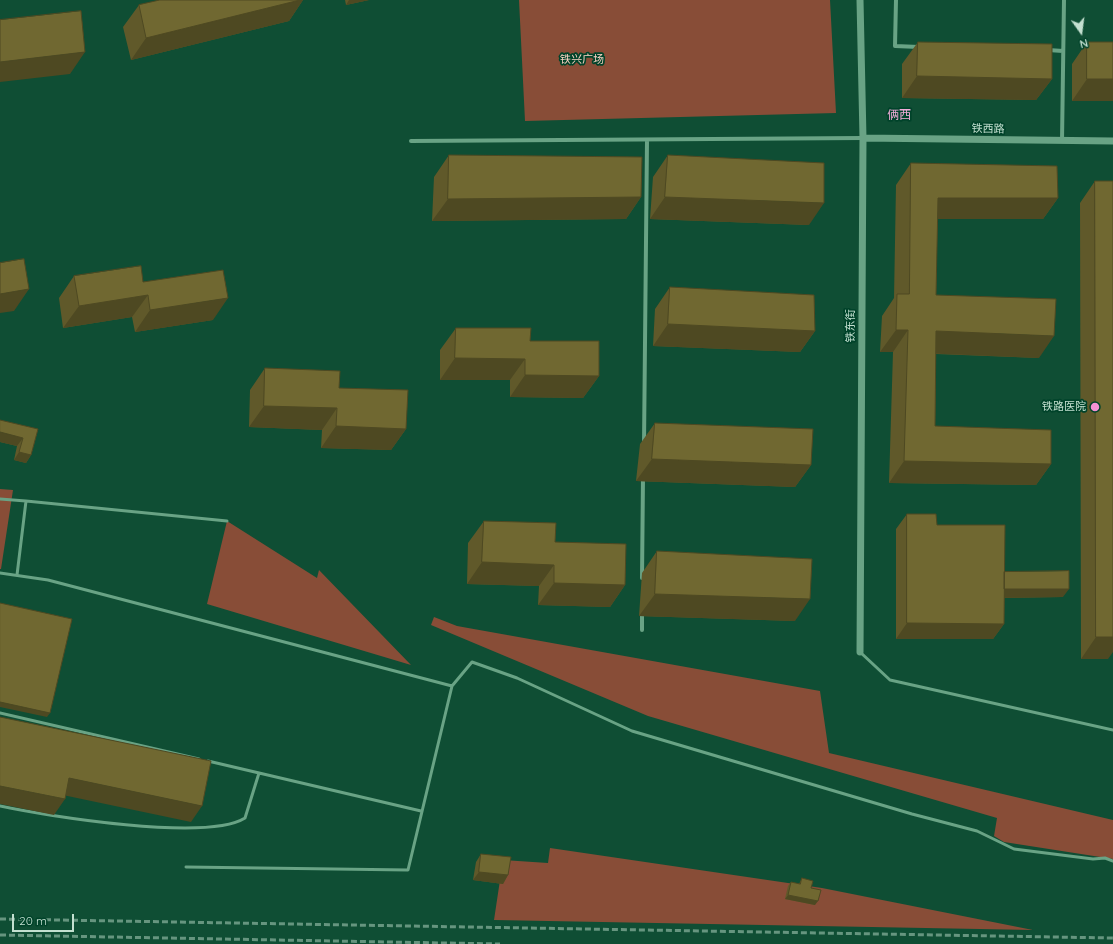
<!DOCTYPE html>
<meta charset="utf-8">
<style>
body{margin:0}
#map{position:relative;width:1113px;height:944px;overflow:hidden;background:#0f4e34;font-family:Quicksand,sans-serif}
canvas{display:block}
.north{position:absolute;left:1061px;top:12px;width:40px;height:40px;-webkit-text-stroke:3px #00432a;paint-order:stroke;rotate:166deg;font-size:11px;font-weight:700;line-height:16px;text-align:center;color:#c3e0d0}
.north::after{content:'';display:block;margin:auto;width:14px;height:18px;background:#c3e0d0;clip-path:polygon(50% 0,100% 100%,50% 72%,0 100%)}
.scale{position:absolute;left:12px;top:914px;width:62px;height:18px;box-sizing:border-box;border:2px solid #c3e0d0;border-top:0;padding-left:5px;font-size:12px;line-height:14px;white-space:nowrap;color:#c3e0d0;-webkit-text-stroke:3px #00432a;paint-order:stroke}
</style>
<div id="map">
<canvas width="1113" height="944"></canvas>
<div class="north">N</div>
<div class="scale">20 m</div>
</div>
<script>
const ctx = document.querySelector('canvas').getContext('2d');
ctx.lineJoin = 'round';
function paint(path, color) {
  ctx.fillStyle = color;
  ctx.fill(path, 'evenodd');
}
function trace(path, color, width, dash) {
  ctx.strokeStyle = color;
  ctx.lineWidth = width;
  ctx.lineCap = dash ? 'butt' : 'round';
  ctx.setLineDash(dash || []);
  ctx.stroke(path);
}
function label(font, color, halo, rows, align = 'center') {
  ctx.font = font + ' Quicksand,"Noto Sans SC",sans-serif';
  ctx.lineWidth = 3.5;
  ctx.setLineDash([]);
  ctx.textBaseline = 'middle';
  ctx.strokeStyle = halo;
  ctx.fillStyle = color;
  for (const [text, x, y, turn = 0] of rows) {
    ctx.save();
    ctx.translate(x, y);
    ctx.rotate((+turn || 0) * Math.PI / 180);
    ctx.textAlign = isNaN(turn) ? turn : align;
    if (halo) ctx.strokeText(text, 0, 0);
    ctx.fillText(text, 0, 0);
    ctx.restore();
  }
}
paint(new Path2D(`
 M519,0h311l6,113 -311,8z
 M0,489l13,1 -12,79h-1z
 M227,521l90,57 2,-8 92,95 -204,-61z
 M434,617l23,9 363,65 9,62 284,67v39l-109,-17 -10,-6 3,-18 -349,-102 -217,-91z
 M550,848l272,40 211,42 -539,-10 9,-60 45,3z`), '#884d37');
trace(new Path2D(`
 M0,499l26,2 -9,74
 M26,501l201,20
 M0,573l48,7 404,106 20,-24 45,16 115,53 280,83 65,17 37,18 79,10 12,-1 8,3
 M860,652l30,28 223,50
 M0,713l199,46
 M208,761l213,50
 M0,806c47,10 207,36 245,12l14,-45
 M186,867l222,3 44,-184`), '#69a385', 3);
trace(new Path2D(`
 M896,0l-1,46 24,1
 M1048,50l15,1
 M411,141l452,-3
 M1062,141l2,-141
 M644,444l3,-304
 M642,578l1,-101
 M642,630v-19`), '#69a385', 4);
trace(new Path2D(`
 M860,0l3,138 -3,514
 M863,138l250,3`), '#69a385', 7);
trace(new Path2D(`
 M0,919l1113,19
 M0,935l500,9`), '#66957f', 3, [6, 3]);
paint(new Path2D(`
 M160,0h143l-14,21 -158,39 -8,-33 16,-22z
 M345,0h24l-23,5z
 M918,42l134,37 -16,21 -134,-2v-34z
 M1087,42h26v59h-41v-37z
 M449,155l192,42 -15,22 -194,2 2,-44z
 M668,155l141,70 -159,-6 3,-42z
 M911,163l147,35 -15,21h-106l-1,76 103,63 -103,-4 -1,72 116,38 -15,21 -147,-2 4,-131h-13l2,-36 12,-18 2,-113z
 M1095,181l13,478h-27l-1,-456z
 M74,276l69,6 70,38 -78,12 -3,-15 -69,11 -4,-30z
 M670,287l145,44 -15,21 -147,-6 2,-37z
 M456,328l74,13 69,35 -16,22 -73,-1v-17h-70v-30z
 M265,368l74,20 67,41 -15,21 -70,-2 1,-18 -73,-3 1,-37z
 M655,423l156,42 -16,22 -159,-6 4,-37z
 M38,429l-7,26 -5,8 -12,-3 3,-14 -17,-4z
 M907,514l30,11 67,47 59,25 -59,1v26l-11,15h-97v-110z
 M484,521l71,21 70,43 -15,22 -72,-2 1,-19 -72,-2 1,-41z
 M657,551l138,70 -156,-5 3,-43z
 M481,854l27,21 -5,9 -30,-4 3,-18z
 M802,878l9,10 4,17 -30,-6 3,-13 3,-4 8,2z`), '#60592a');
paint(new Path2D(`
 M300,0h3l-14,21 -158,39 15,-22z
 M349,0h20l-23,5z
 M85,52l-15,22 -70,8v-20z
 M917,76l135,3 -16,21 -134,-2z
 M1087,79h26v22h-41z
 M641,197l-15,22 -194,2 16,-22z
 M665,197l159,6 -15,22 -159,-6z
 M938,198h120l-15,21h-121z
 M29,289l-15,22 -14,2v-19z
 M148,295l-16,22 -69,11 16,-22z
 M228,298l-15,22 -78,12 15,-22z
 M668,324l147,7 -15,21 -147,-6z
 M896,330h12l-15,22h-13z
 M936,331l118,5 -15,22 -118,-5z
 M455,358l70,1 -15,21h-70z
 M525,375l74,1 -16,22 -73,-1z
 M264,406l73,2 -15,22 -73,-3z
 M336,426l70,3 -15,21 -70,-2z
 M0,432l23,6 -6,8 -17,-4z
 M19,452l12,3 -5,8 -12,-3z
 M652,459l159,6 -16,22 -159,-6z
 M904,461l147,3 -15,21 -147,-2z
 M482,562l72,3 -15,21 -72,-2z
 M554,583l71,2 -15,22 -72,-2z
 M999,589h70l-6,8 -70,1z
 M655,594l155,5 -15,22 -156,-5z
 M907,623l97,1 -11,15h-97z
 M1096,637h17v15l-5,7h-27z
 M0,702l50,11 -3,4 -47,-10z
 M69,778l133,28 -11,16 -133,-28z
 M0,786l65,13 -11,16 -54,-11z
 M479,872l29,3 -5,9 -30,-4z
 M788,895l30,6 -3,4 -30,-6z`), '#4e4922');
const building = new Path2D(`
 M160,0h140l-154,38 -7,-33z
 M81,11l4,41 -85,10v-42z
 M918,42l134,2v35l-135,-3z
 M1087,42h26v37h-26z
 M449,155l193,2 -1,40 -193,2z
 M668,155l156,8v40l-159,-6z
 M911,163l146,3 1,32h-120l-2,97 120,4 -2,37 -118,-5 -1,95 116,4v34l-147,-3 4,-131h-12l1,-36h12z
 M1095,181h18v456h-17z
 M24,259l5,30 -29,5v-31z
 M141,266l2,16 80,-12 5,28 -78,12 -2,-15 -69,11 -5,-30z
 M670,287l144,8 1,36 -147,-7z
 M456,328h75l-1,13h69v35l-74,-1v-16l-70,-1z
 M265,368l75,3 -1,17 69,2 -2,39 -70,-3 1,-18 -73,-2z
 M0,420l38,9 -7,26 -12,-3 4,-14 -23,-6z
 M655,423l158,6 -2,36 -159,-6z
 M907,514h29l1,11h68l-1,99 -97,-1z
 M484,521l72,2 -1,19 71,2 -1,41 -71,-2v-18l-72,-3z
 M657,551l155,8 -2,40 -155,-5z
 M1069,571v18h-65v-17z
 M0,603l72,16 -22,94 -50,-11z
 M0,717l211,44 -9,45 -133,-28 -4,21 -65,-13z
 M481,854l30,3 -3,18 -29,-3z
 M802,878l11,3 -2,7 10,2 -3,11 -30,-6 3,-13 9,2z`);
paint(building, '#706831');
trace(building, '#4e4922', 1);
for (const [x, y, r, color] of [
 [1095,407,5,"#f591d3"]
]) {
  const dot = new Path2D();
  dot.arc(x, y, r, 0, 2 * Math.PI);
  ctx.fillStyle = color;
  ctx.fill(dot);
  trace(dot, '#00432a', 1.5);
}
label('11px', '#fcd3c4', '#00432a', [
 ["铁兴广场",582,60]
]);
label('11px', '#c3e0d0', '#00432a', [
 ["铁西路",988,129,1],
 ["铁东街",851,326,-90]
]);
label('11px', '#c3e0d0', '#00432a', [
 ["铁路医院",1086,407]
], 'right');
label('12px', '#f2acd8', '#00432a', [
 ["俩西",899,115]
]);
</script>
